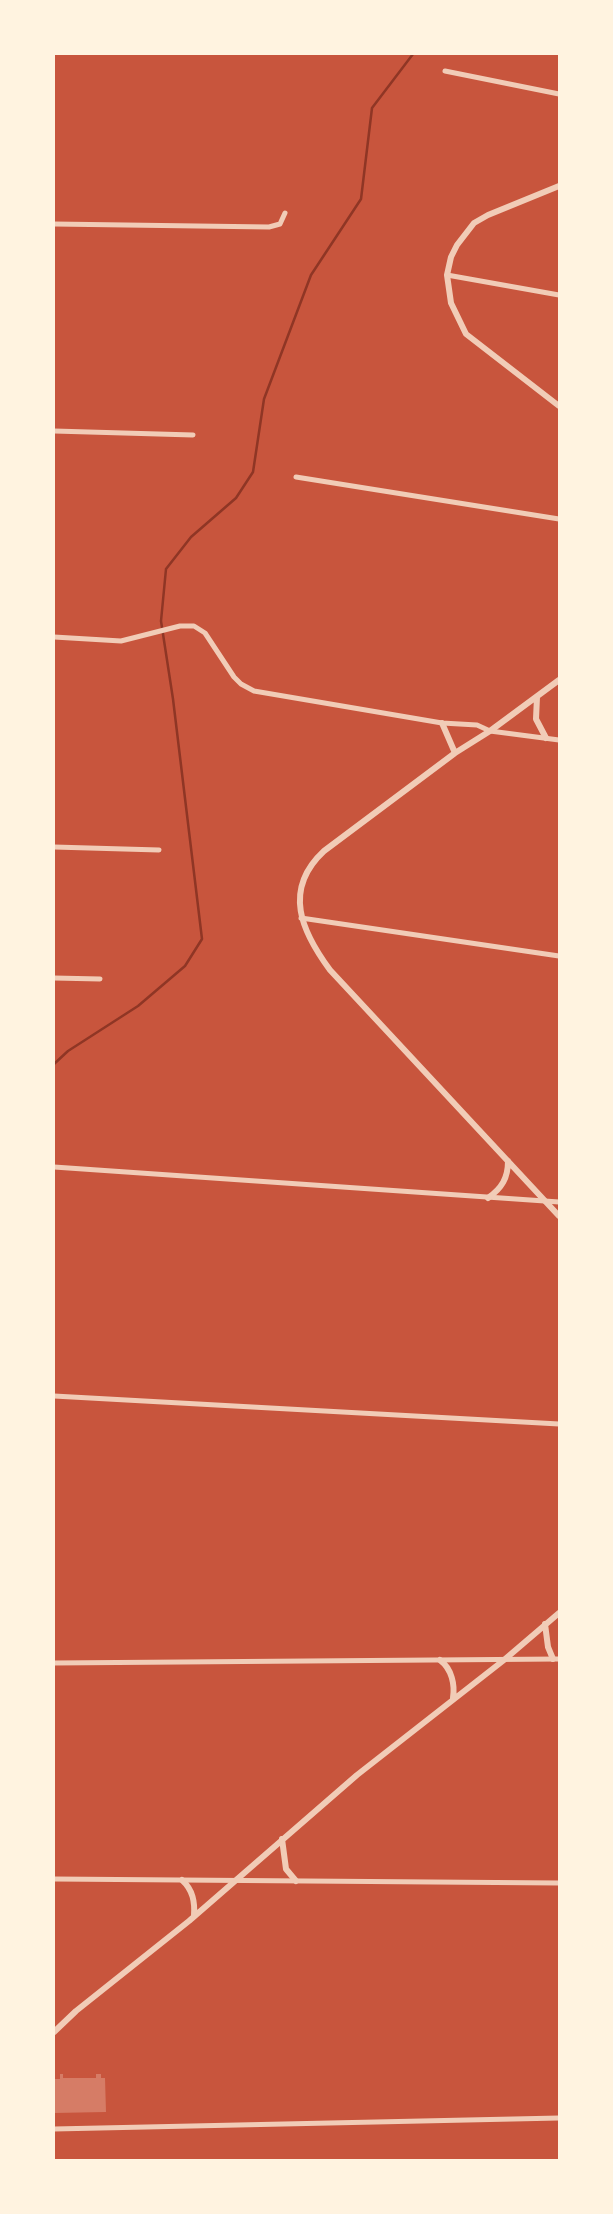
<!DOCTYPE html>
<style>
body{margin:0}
#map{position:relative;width:613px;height:2214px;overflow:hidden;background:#c8553d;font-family:"IBM Plex Sans",sans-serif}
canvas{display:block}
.frame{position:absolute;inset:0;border:55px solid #fff3e0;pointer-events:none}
</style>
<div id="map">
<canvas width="613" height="2214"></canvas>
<div class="frame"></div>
</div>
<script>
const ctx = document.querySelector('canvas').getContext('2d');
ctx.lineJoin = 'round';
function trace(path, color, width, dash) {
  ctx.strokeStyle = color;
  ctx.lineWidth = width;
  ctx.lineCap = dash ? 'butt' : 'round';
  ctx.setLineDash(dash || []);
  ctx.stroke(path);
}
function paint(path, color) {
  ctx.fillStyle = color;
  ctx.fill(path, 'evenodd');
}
trace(new Path2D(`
 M54,1064l14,-13 70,-45 47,-40 17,-27 -29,-240 -12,-78 5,-52 25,-32 45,-39 17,-26 11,-73 47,-124 50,-76 11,-91 41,-54`), '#8f3625', 2.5);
paint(new Path2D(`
 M60,2074h3v4h33v-4h5v4h4l1,34 -52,1v-34h6z`), '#d67c66');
trace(new Path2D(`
 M445,71l114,23
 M54,224l215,3 11,-3 5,-11
 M447,275l112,20
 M54,431l139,4
 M296,477l263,42
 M54,637l67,4 59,-15h14l11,7 29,44 7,7 13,7 188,32 35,2 13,6 69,9
 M54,847l105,3
 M301,918l258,38
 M54,978l46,1
 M54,1167l505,35
 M54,1396l505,28
 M54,1663l505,-4
 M54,1879l505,4
 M54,2129l505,-11`), '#f1ccb7', 5);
trace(new Path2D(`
 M559,186l-71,29 -14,8 -17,22 -6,12 -4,18 4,28 15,31 93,72
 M559,680l-69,51 -35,22 -131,98c-42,39 -22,81 6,119l229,246
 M537,697l-1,22 10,19
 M442,723l13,30
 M488,1198c14,-10 20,-20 20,-37
 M545,1624l3,23 5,12
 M440,1660c12,9 15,25 13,38
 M282,1839l4,30 10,12
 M182,1880c11,10 13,22 12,36
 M54,2032l22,-21 113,-90 168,-146 147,-115 55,-47`), '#f1ccb7', 6);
</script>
